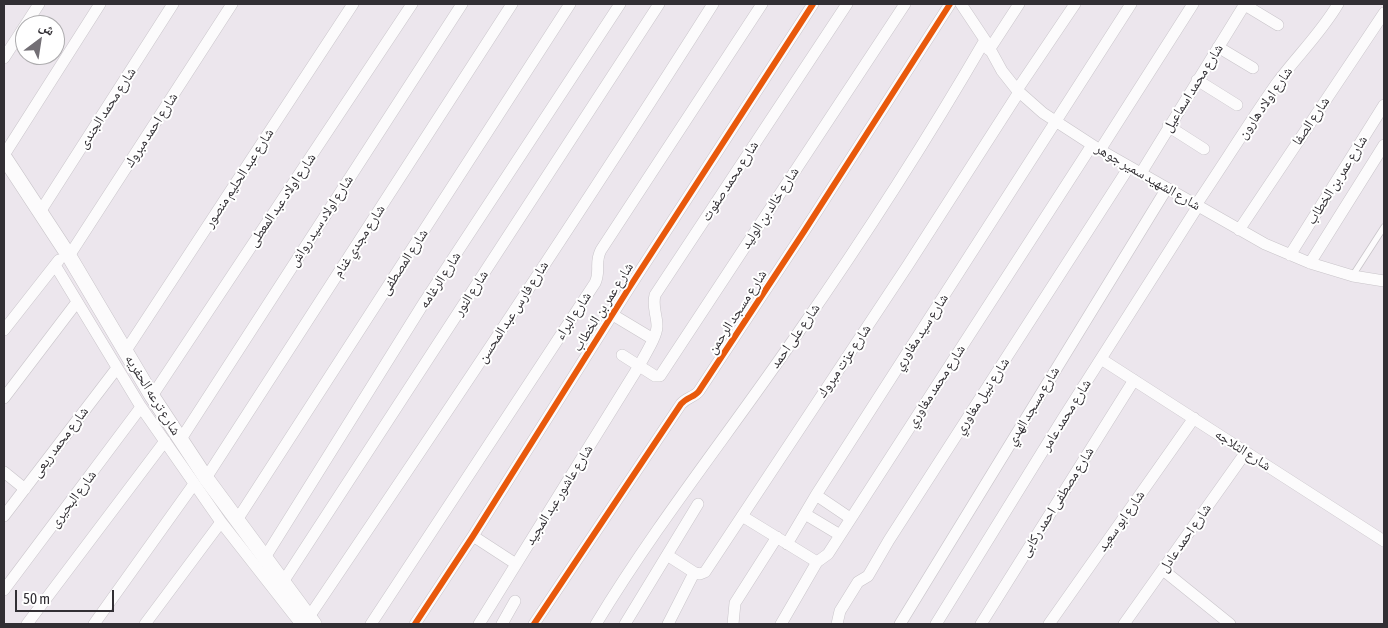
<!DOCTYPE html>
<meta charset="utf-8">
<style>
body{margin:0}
#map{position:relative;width:1388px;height:628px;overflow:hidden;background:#ece6ed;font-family:"Asap Condensed","Noto Naskh Arabic",sans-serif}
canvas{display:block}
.frame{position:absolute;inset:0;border:5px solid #322f34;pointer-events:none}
.north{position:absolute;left:15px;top:15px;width:50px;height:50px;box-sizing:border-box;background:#fff;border:1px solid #adacae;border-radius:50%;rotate:31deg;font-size:14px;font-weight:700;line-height:20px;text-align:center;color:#322f34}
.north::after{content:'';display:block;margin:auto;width:18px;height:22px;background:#736f75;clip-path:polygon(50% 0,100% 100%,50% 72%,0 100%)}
.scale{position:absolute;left:15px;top:590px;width:99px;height:22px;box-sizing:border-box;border:2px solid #322f34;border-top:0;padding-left:6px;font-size:15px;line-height:18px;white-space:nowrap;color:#322f34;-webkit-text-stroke:4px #fff;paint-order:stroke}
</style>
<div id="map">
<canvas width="1388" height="628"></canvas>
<div class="frame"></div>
<div class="north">ش</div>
<div class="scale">50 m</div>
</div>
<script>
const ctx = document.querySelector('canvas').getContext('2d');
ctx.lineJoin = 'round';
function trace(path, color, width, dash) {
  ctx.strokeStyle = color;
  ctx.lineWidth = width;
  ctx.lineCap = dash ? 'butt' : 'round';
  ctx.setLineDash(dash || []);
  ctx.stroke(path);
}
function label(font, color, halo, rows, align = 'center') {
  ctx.font = font + ' "Asap Condensed","Noto Naskh Arabic",sans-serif';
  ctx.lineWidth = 4;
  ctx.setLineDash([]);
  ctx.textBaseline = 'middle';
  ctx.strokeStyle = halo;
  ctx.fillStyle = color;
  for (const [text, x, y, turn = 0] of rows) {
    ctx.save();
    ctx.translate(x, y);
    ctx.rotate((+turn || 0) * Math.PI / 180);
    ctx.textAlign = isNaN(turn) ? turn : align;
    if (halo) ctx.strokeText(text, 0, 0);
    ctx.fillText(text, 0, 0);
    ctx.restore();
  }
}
const lane = new Path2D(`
 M1353,275l31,-48`);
const street = new Path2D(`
 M961,4l24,36 17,31 15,19 26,23 57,37 165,94 45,19 43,13 31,5
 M1245,5l33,20
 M1218,47l35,21
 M989,50l30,-46
 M4,58l35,-54
 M1197,80l40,25
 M1017,90l58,-86
 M1168,126l36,23
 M1100,150l93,-146
 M4,155l96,-151
 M1141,173l104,-169
 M1196,205c27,-40 53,-82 81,-122 20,-27 44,-50 61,-79
 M40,212l133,-208
 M1239,230l145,-217
 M1290,255l94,-150
 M69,256l163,-252
 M1310,263l74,-118
 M55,265l86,142 80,115 80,102
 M613,315l40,24
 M4,330l55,-70
 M125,352l228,-348
 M622,355l33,21h5l245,-372
 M1101,359l283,182
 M152,396l260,-392
 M4,398l73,-96
 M181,439l281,-435
 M4,472l21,17
 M206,478l306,-474
 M816,495l34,23
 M805,514l35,21
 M4,516l113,-148
 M742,516l75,46
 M237,520l333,-516
 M473,536l43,28
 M787,544l29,-49 315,-491
 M667,555l28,18
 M264,559l161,-258 195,-297
 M1163,570l67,54
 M283,582l376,-578
 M4,590l137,-183
 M309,617c137,-203 273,-406 404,-613
 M27,624l138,-183
 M94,624l100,-140
 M145,624l76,-102
 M371,624l224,-341c6,-12 -1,-20 6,-33l161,-246
 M415,624l58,-88 156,-248 184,-284
 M479,624l160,-258c5,-10 18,-29 18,-40 0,-11 -5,-19 -2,-31l192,-291
 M502,624l13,-23
 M534,624l147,-220c6,-7 14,-7 18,-13l106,-161 145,-226
 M596,624c61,-101 135,-193 202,-291 66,-95 129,-193 187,-293
 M625,624l73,-120
 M668,624l25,-49 2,-2 5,1 5,-2 203,-307 111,-173
 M733,624l2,-21 42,-66
 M781,624l36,-62 11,-8 264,-409
 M837,624l3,-13 18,-29 10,-6 21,-36 240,-373
 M900,624l267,-436
 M936,624l126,-204 136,-214
 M981,624l153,-244
 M1049,624l145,-206
 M1124,624l122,-172`);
const secondary = new Path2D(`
 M4,157l65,99 83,140 54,82 108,146`);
trace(lane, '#c8c4c9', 7);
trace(street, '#c8c4c9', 12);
trace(secondary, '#c8c4c9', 16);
trace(lane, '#fcfbfc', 5.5);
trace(street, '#fcfbfc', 11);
trace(secondary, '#fcfbfc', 15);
trace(new Path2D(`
 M415,624l58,-88 156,-248 184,-284
 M534,624l147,-220c6,-7 14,-7 18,-13l106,-161 145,-226`), '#e8590c', 6);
label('14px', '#322f34', '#fff', [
 ["شارع محمد اسماعيل",1193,88,-58],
 ["شارع اولاد هارون",1265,103,-55],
 ["شارع محمد الجندى",107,108,-57],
 ["شارع الصفا",1311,121,-56],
 ["شارع احمد مبروك",151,130,-57],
 ["شارع الشهيد سمير جوهر",1148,177,30],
 ["شارع عبد الحليم منصور",239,178,-57],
 ["شارع عمر بن الخطاب",1337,180,-58],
 ["شارع محمد صفوت",730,181,-57],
 ["شارع اولاد عبد المعطى",282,200,-56],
 ["شارع خالد بن الوليد",770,208,-57],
 ["شارع اولاد سيد رواش",321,221,-57],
 ["شارع مجدي غنام",359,241,-57],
 ["شارع المصطفى",404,262,-57],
 ["شارع الرغامه",440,280,-57],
 ["شارع النور",471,293,-57],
 ["شارع عمر بن الخطاب",603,307,-58],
 ["شارع فارس عبد المحسن",513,312,-57],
 ["شارع مسجد الرحمن",737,312,-57],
 ["شارع البراء",573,316,-57],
 ["شارع سيد مغاوري",921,332,-57],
 ["شارع على احمد",795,336,-55],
 ["شارع عزت مبروك",844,361,-56],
 ["شارع محمد مغاوري",936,386,-57],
 ["شارع ترعه الحفريه",153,395,58],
 ["شارع نبيل مغاوري",982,396,-57],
 ["شارع مسجد الهدي",1033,406,-59],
 ["شارع محمد عامر",1066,415,-58],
 ["شارع محمد ريعى",60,442,-53],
 ["شارع الثلاجه",1243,450,33],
 ["شارع عاشور عبد المجيد",559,495,-58],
 ["شارع البحيرى",73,499,-53],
 ["شارع مصطفى احمد ركابى",1057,502,-58],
 ["شارع ابو سعيد",1121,521,-55],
 ["شارع احمد عادل",1185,538,-55]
]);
</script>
